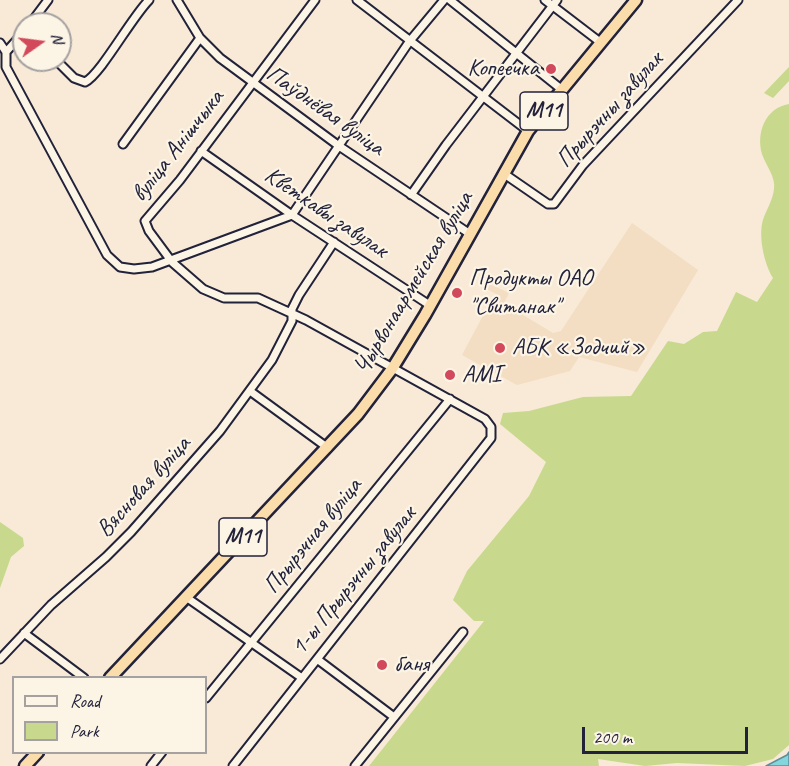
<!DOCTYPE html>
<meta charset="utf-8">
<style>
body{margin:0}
#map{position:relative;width:789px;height:766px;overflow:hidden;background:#f8ead6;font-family:Caveat,sans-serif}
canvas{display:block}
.legend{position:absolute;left:12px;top:676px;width:195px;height:78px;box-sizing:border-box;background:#fcf5e5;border:2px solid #a5a1a1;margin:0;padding:8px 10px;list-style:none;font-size:18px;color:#22223b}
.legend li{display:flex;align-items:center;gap:12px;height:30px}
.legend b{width:30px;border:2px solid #a5a1a1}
.north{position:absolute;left:12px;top:12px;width:60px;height:60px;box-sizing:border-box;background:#fcf5e5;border:2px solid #a5a1a1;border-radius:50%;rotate:76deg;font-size:16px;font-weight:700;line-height:24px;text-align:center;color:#22223b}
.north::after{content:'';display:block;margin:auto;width:21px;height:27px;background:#d1495b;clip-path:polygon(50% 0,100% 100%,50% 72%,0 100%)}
.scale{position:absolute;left:582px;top:727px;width:166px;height:27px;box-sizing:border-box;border:3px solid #22223b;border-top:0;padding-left:8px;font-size:18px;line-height:21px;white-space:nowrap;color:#22223b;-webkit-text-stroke:4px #fcf5e5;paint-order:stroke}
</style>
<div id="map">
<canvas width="789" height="766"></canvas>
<ul class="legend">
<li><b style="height:8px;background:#fcf5e5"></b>Road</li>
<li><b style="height:16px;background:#c8d98e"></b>Park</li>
</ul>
<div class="north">N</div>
<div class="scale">200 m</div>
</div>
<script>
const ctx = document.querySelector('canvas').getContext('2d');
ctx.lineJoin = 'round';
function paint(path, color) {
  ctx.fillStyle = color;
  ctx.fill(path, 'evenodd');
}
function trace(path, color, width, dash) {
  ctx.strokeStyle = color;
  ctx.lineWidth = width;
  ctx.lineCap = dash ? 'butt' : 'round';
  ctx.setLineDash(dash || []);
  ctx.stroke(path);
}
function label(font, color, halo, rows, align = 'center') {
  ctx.font = font + ' Caveat,sans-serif';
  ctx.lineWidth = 4.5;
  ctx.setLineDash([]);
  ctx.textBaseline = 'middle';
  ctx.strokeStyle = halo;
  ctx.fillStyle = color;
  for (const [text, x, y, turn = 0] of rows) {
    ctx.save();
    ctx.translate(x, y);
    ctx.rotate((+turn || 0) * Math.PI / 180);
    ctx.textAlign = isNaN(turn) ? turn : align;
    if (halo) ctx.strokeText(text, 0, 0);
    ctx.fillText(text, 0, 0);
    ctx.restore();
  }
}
paint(new Path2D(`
 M632,223l66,47 -61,102 -58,-15 -9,14 -53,14 -55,-30 24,-45 6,3 8,-17 -15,-8 2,-5 22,10 -5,10 4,3 45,27 8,-2z`), '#f3ddc3');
paint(new Path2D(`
 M789,67v14l-16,17 -9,-5z
 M789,104v641l-16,14 -28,7 -68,-3 -32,3 -47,-7 1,7h-230l115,-145h-10l-21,-21 14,-29 62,-75 17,-34 -46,-38 3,-11 26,-2 54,-14 48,-1 37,-55 16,3 19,-12 14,-1 19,-39 21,10 16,-24c-8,-13 -14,-37 -11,-54 2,-11 11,-23 12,-35 2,-12 -8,-23 -12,-35 -6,-21 3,-46 27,-50z
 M0,522l23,16 1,8 -13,11 -11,31z`), '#c8d98e');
const water = new Path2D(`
 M789,752v14h-23l21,-11z`);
paint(water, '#84d6dd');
trace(water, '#5d8e9c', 1.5);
const minor = new Path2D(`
 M177,0l23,38 20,20 119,88 131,88
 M357,0l171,131
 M450,0l111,89
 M545,0l55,42
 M30,24l18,-24
 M0,43l6,9v15l101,188 13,12 14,2 18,-2 140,-52 117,-173 35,-42
 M6,52l18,-20
 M56,60l18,18 11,4c16,-8 46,-64 64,-82
 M123,144l77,-106
 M201,151l91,64 139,91
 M503,173l45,31h6l29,-39 155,-165
 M411,195l35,-50 111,-145
 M250,391l78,57
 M186,597l116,81
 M24,633l60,45
 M0,659l51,-54 55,-48 25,-25 89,-101 52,-71 20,-39v-12l7,-14 35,-53
 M317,659l77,58
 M206,698l244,-299
 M151,766l11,-14
 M233,766l258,-328v-11l-6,-8 -179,-99 -48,-22h-34l-21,-9 -31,-27 -23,-31 -4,-10 35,-41 135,-180
 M355,766l108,-134`);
const highway = new Path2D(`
 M110,678l248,-264 34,-45 33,-54 103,-184 108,-131
 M25,766l13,-14`);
trace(minor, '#22223b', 11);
trace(highway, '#22223b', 15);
trace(minor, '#fcf5e5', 7);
trace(highway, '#fbddab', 10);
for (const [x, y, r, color] of [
 [551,69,6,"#d1495b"],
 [457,293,6,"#d1495b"],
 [500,348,6,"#d1495b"],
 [450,375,6,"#d1495b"],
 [382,665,6,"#d1495b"]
]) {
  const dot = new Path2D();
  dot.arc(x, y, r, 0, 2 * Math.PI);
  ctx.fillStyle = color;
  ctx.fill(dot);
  trace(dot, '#fcf5e5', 2);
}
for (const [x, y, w] of [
 [544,111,48],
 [243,537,48]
]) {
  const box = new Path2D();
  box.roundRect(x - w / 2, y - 19, w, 38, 4.5);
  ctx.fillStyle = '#fcf5e5';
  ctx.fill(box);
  trace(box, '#22223b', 1.5);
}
label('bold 22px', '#22223b', null, [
 ["М11",544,111],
 ["М11",243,537]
]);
label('24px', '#22223b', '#fcf5e5', [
 ["Копеечка",539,69,"right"],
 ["Продукты ОАО",469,279],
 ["\"Свитанак\"",469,307],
 ["АБК «Зодчий»",512,348],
 ["AMI",462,375],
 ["баня",394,665]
], 'left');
label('24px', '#22223b', '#fcf5e5', [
 ["Прырэчны завулак",610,110,-48],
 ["Паўднёвая вуліца",325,111,35],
 ["вуліца Анішчыка",178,146,-52],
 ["Кветкавы завулак",326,213,34],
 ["Чырвонаармейская вуліца",414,283,-59],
 ["Вясновая вуліца",144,487,-48],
 ["Прырэчная вуліца",313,536,-51],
 ["1-ы Прырэчны завулак",354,581,-51]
]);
</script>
